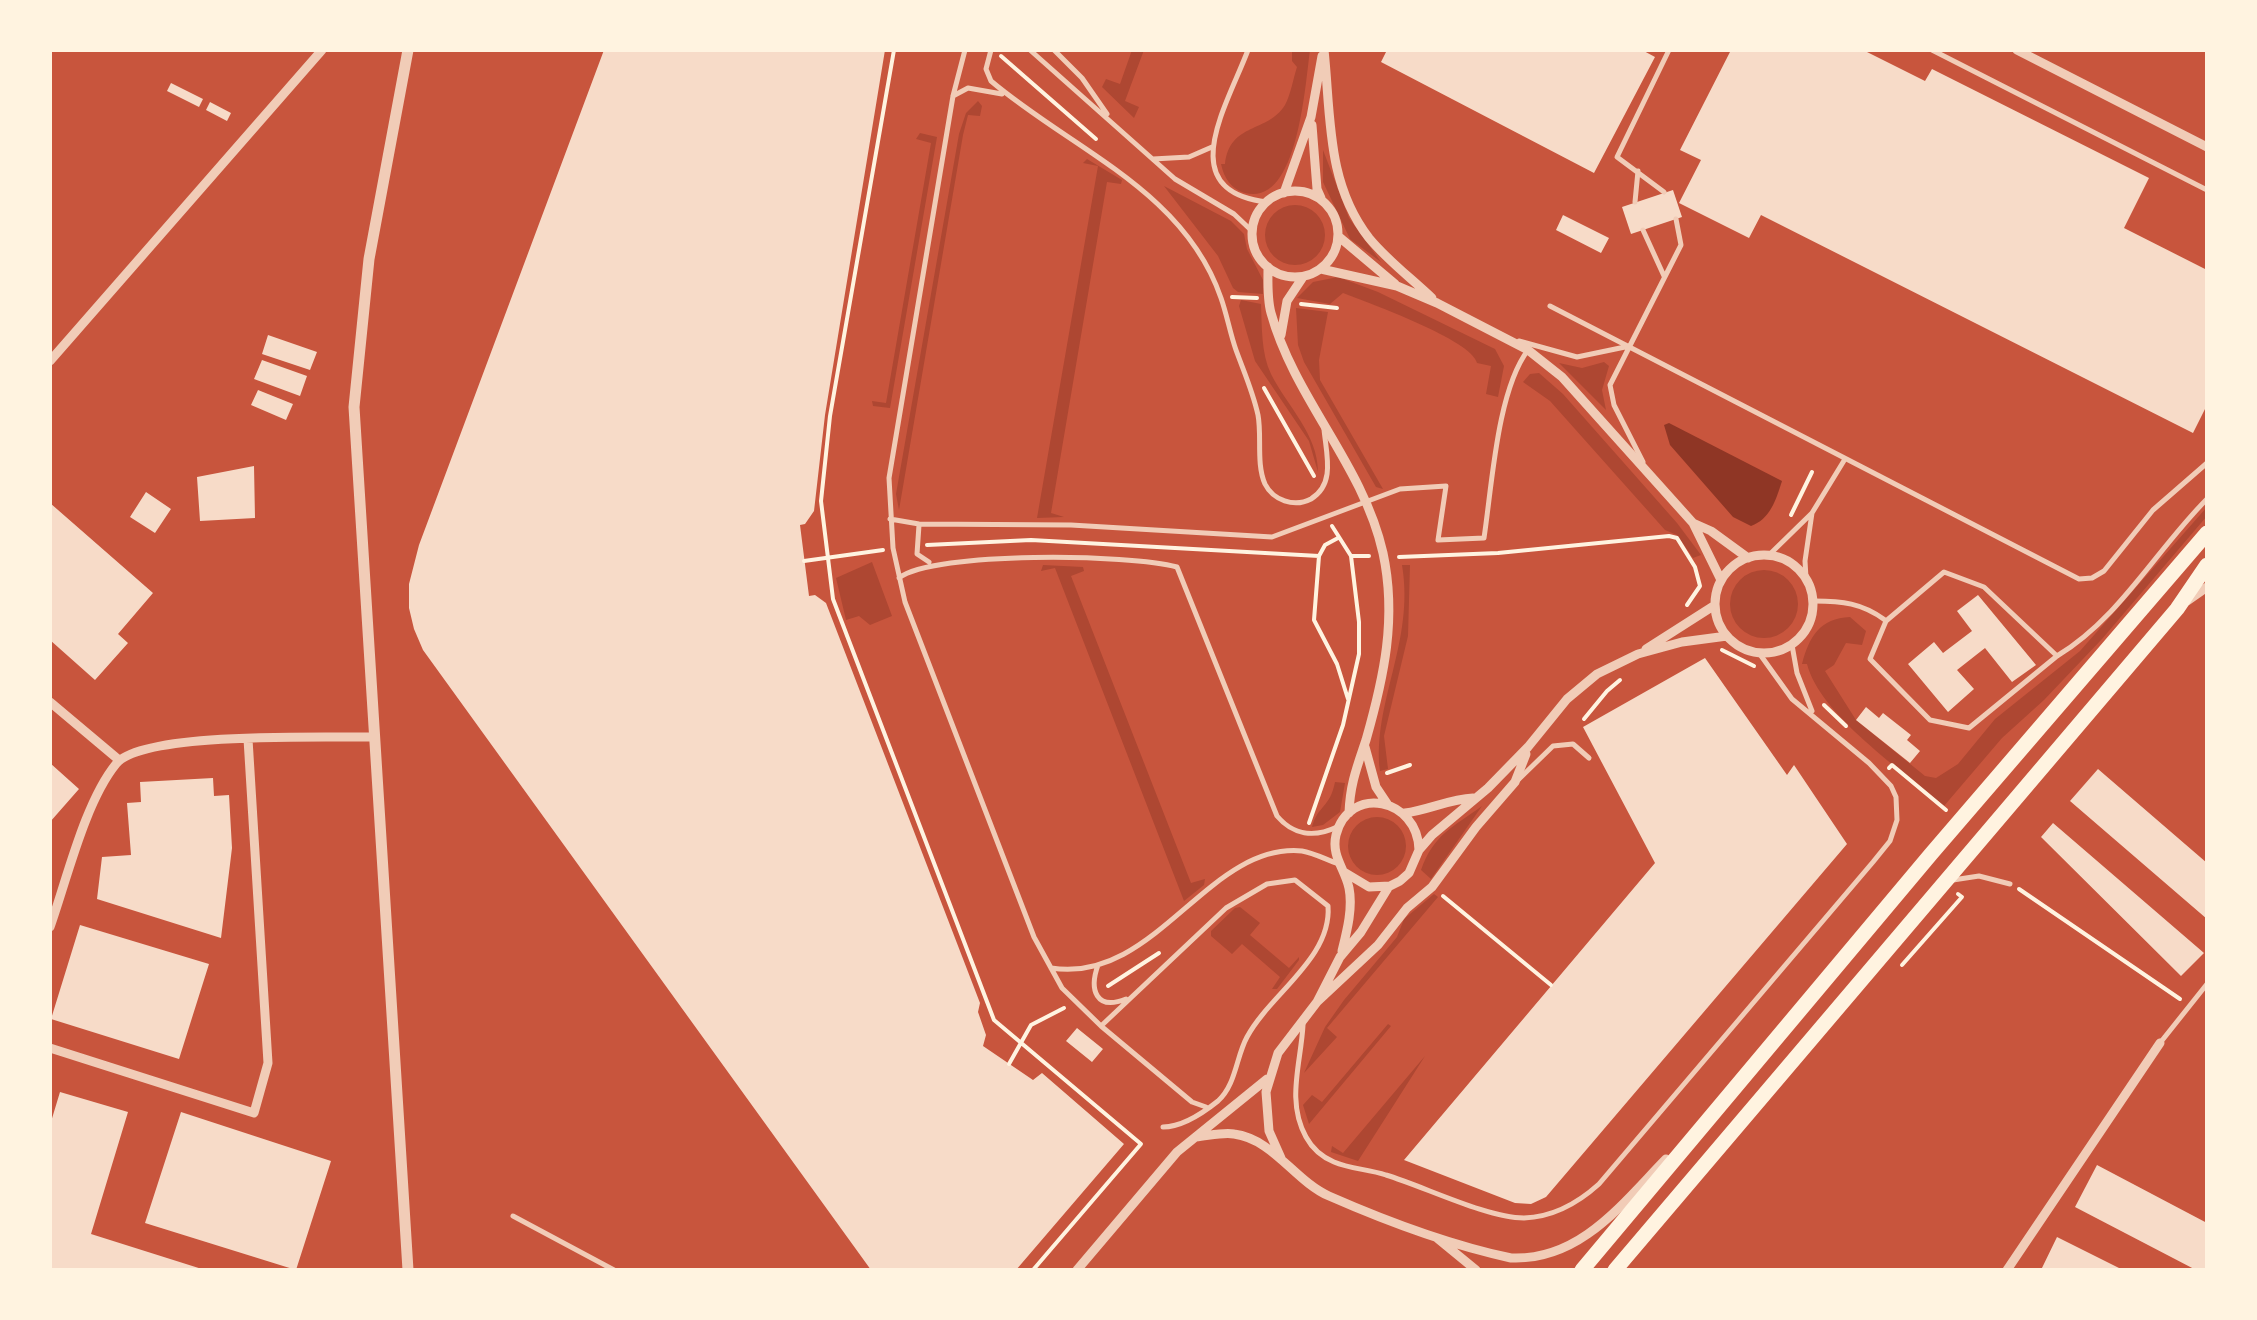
<!DOCTYPE html>
<style>
body{margin:0}
#map{position:relative;width:2257px;height:1320px;overflow:hidden;background:#c8553d;font-family:"Crimson Pro",serif}
canvas{display:block}
.frame{position:absolute;inset:0;border:52px solid #fff3e0;pointer-events:none}
</style>
<div id="map">
<canvas width="2257" height="1320"></canvas>
<div class="frame"></div>
</div>
<script>
const ctx = document.querySelector('canvas').getContext('2d');
ctx.lineJoin = 'round';
function paint(path, color) {
  ctx.fillStyle = color;
  ctx.fill(path, 'evenodd');
}
function trace(path, color, width, dash) {
  ctx.strokeStyle = color;
  ctx.lineWidth = width;
  ctx.lineCap = dash ? 'butt' : 'round';
  ctx.setLineDash(dash || []);
  ctx.stroke(path);
}
paint(new Path2D(`
 M1132,50h12l-19,51 14,6 -5,11 -32,-31 4,-8 14,5z
 M1292,50h18c-5,35 -12,157 -65,143 -14,-4 -21,-15 -24,-29h4c5,-42 43,-31 60,-59 6,-11 8,-26 12,-38l-5,-6z
 M978,101l4,5 -2,10 -12,-1 -5,20 -64,375 -3,-16 63,-360 7,-21z
 M920,133l17,4 -47,271 -17,-2 -1,-5 14,2 45,-260 -15,-4z
 M1323,150l26,68 32,44 -31,-23 -27,-57z
 M1087,159l35,21 -1,4 -14,-2 -56,331 13,4 -27,1 61,-352 -15,-3z
 M1164,186l67,35 13,13 3,15 16,31v14l-25,-2 -5,-4 -15,-32z
 M1265 235a30 30 0 1 1 60 0a30 30 0 1 1-60 0Z
 M1338,277l40,15 117,57 9,17 -6,31 -12,-3 5,-28 -14,-3c-5,-23 -108,-60 -134,-70l-13,11 -33,-6 16,-16z
 M1241,300l20,4c1,23 0,49 10,70 16,32 47,60 47,98l-9,-31 -54,-80 -16,-55z
 M1296,308l32,4 -9,48 1,20 63,109 -7,-2 -72,-125 -6,-17z
 M1604,362l5,4 -7,24 4,20 -47,-47 23,5z
 M1539,373l24,21 114,129 24,32 -8,3 -16,-23 -12,-5 -115,-129 -27,-19 7,-8z
 M2207,507v9l-105,123 -58,61 -42,38 -58,68c-41,-35 -124,-91 -137,-142h-5c7,-27 18,-46 48,-47l16,14 -4,14 -16,-2 -12,22 -9,6 31,49 69,56 11,2 22,-14 37,-45 85,-68z
 M872,562l20,54 -22,9 -11,-9 -13,4 -10,-42z
 M1043,565l40,2 1,4 -13,5 120,307 14,-4 -1,6 -20,16 -129,-333 -14,3z
 M1402,565h8l-2,71 -24,100 4,33 -8,2c-8,-68 35,-129 22,-206z
 M1730 604a34 34 0 1 1 68 0a34 34 0 1 1-68 0Z
 M1335,782l10,1 -5,29 -17,13 -11,2c6,-22 18,-19 23,-45z
 M1482,806l-51,73 -10,-9c13,-36 31,-42 61,-64z
 M1348 846a29 29 0 1 1 58 0a29 29 0 1 1-58 0Z
 M1434,894l4,3 -111,131 10,9 -33,36 21,-46 19,-27 53,-63 7,-18z
 M1240,907l20,16 -10,12 39,33 10,-11v3l-22,29h-5l8,-12 -38,-33 -10,10 -21,-18v-5l24,-23z
 M1388,1024l3,2 -82,98 -6,-19 9,-10 10,7z
 M1425,1056l-67,105 -27,-9 1,-6 11,7z`), '#ae4732');
paint(new Path2D(`
 M1669,423l113,58c-6,19 -12,38 -31,45l-18,-9 -63,-72 -6,-20z`), '#8f3625');
paint(new Path2D(`
 M604,50h281l-60,365 -11,96 -9,13 -5,1 9,71 6,-1 11,8 154,400 -2,9 8,23 -3,11 50,34 9,-7 82,71 -108,126h-145l-448,-620 -9,-21 -5,-21v-24l10,-39z
 M1387,50h255l13,7 -61,116 -213,-111z
 M1731,50h132l62,31 7,-12 217,109 -25,50 83,42v135l-14,28 -432,-218 -12,23 -70,-35 22,-43 -21,-10z
 M171,83l32,16 -4,8 -32,-16z
 M210,102l21,11 -4,8 -21,-11z
 M1673,190l9,27 -51,17 -9,-27z
 M1563,215l46,23 -8,15 -45,-23z
 M268,335l49,17 -7,18 -48,-16z
 M262,360l45,16 -7,20 -46,-17z
 M258,390l35,14 -7,16 -35,-15z
 M254,466l1,52 -55,3 -3,-44z
 M146,492l25,17 -16,24 -25,-16z
 M50,503l103,90 -35,41 10,9 -33,37 -45,-40z
 M1978,595l58,70 -24,17 -27,-34 -28,22 17,19 -26,23 -40,-48 26,-22 9,11 29,-22 -15,-20z
 M1705,658l82,117 7,-10 53,79 -301,353 -15,7 -16,-1 -111,-43 251,-297 -72,-136z
 M1866,707l13,11 4,-5 28,22 -4,5 13,11 -10,12 -54,-43z
 M50,763l29,26 -29,33z
 M2098,769l109,94v56l-137,-118z
 M213,778l1,18 15,-1 3,53 -11,90 -124,-39 5,-42 29,-2 -4,-52 14,-1 -1,-20z
 M2053,823l151,130 -23,23 -140,-139z
 M80,925l129,39 -30,95 -128,-40z
 M1077,1028l26,21 -11,13 -26,-21z
 M60,1092l68,20 -37,122 114,36h-155v-145z
 M181,1112l150,49 -35,109 -151,-47z
 M2097,1165l110,58v47h-11l-121,-63z
 M2057,1237l66,33h-82z`), '#f7dbc8');
trace(new Path2D(`
 M894,50l-64,366 -9,85 12,98 161,421 147,124 -108,126
 M1001,56l95,83
 M1232,297l25,1
 M1301,304l36,4
 M1264,388l50,88
 M1791,515l21,-43
 M927,545l104,-5 288,16 6,-11 13,-7
 M1319,556l-5,64 23,44 11,35
 M1351,556h18
 M1399,557l99,-4 171,-17 8,2 18,29 5,19 -13,19
 M804,561l79,-11
 M1722,650l32,16
 M1824,705l22,21
 M1584,719l23,-28 13,-11
 M1889,768l3,-3 54,45
 M1387,773l23,-8
 M1309,823l34,-98 16,-71v-32l-8,-66 -19,-30
 M2019,889l161,110
 M1443,896l108,89
 M1902,965l60,-68 -4,-3
 M1108,986l51,-33
 M1009,1064l22,-39 33,-17`), '#fff3e0', 4);
trace(new Path2D(`
 M965,50l-12,46 -64,382 4,70 12,54 129,335 28,51 39,38 91,76 14,5
 M991,50l-5,19 5,12c80,68 193,109 230,217 6,17 9,35 15,52 8,22 17,42 22,65 4,21 -2,49 7,69 8,16 29,24 46,15 25,-15 15,-46 13,-70
 M1030,50l145,129 59,35 19,18
 M1054,50l28,28 25,36
 M1248,50c-21,56 -76,141 19,152
 M1932,50l275,140
 M953,96l15,-8 34,6
 M1153,159l36,-2 23,-10
 M1664,192l-47,-35 52,-107
 M1635,202l3,-31
 M1643,230l21,46
 M1550,306l529,273 13,-1 12,-7 49,-61 54,-47
 M1519,341l58,16 48,-10
 M1643,462l-29,-57 -4,-20 71,-140 -5,-26
 M890,519l29,5 152,1 201,12 128,-48 46,-3 -8,54 46,-2c8,-52 13,-147 44,-188
 M919,525l-2,29 12,8
 M1769,555l43,-42 33,-54
 M1944,572l40,15 73,69 -88,72 -39,-8 -60,-61 16,-38z
 M899,578c35,-27 232,-24 278,-11l100,249c16,19 37,22 60,11
 M1806,578l-1,-17 7,-48
 M1814,601c28,0 48,2 71,19
 M1792,645l5,28 15,38
 M2057,656c62,-37 99,-106 150,-157
 M1518,780l35,-34 20,-2 16,14
 M1953,880l26,-4 31,8
 M1098,965c-9,25 -2,46 28,34
 M1051,968c104,17 157,-126 251,-117 12,2 25,9 37,13
 M1303,1025c-2,38 -17,76 3,112 6,11 16,20 28,25 16,7 34,7 52,13 37,11 101,43 138,43 30,-1 54,-15 75,-34l274,-322 17,-21 7,-21 -1,-23 -5,-11 -22,-23 -77,-64 -33,-46
 M1101,1026l125,-118 41,-24 28,-4 33,26c4,52 -58,88 -81,131 -11,20 -11,48 -29,64 -15,12 -37,26 -55,26
 M2160,1043l47,-59
 M513,1216l101,54`), '#f1ccb7', 5);
trace(new Path2D(`
 M1324,50c7,65 2,133 45,188 18,22 42,40 63,60
 M2017,50l190,97
 M1312,125l5,64 4,9
 M1252 234a43 43 0 1 1 86 0a43 43 0 1 1-86 0Z
 M1284,193l27,-76 11,-61
 M1338,236l57,48
 M1268,267c0,15 -1,32 3,46 24,87 92,151 112,240 14,65 1,124 -17,187 -9,27 -16,44 -17,73
 M1321,269l76,17 40,17 91,47 34,27 131,146 28,57
 M1281,335l6,-34 16,-24
 M50,361l272,-311
 M1693,523l18,8 37,27
 M1715 604a49 49 0 1 1 98 0a49 49 0 1 1-98 0Z
 M2187,601l20,-14
 M1646,649l69,-44
 M50,702l69,58
 M1365,747l11,40 12,18
 M1405,813c23,-3 45,-14 68,-15
 M1344,872l25,15 21,-1 10,-5 9,-8 10,-23 13,-15 56,-47 40,-41 39,-48 30,-25 41,-20 44,-12 45,-6
 M50,927c17,-48 35,-125 66,-163 26,-33 210,-26 257,-27
 M1342,951c5,-20 11,-43 7,-63 -4,-19 -18,-32 -13,-53 13,-51 82,-37 83,15
 M1317,1002l61,-57 29,-37 25,-21 44,-60 39,-45 11,-28
 M50,1048l204,65 14,-50 -20,-324
 M1196,1137c12,-1 27,-5 38,-3 39,5 61,47 95,62 57,25 121,49 182,62 69,3 111,-54 155,-99
 M1281,1158l-12,-27 -3,-39 12,-39 39,-51 23,-45 21,-25 27,-44
 M1437,1238l39,32
 M1077,1270l100,-118 90,-73
 M2007,1270l153,-227`), '#f1ccb7', 9);
trace(new Path2D(`
 M408,50l-39,209 -15,148 54,863`), '#f1ccb7', 11);
trace(new Path2D(`
 M1582,1270l349,-416 276,-321
 M1615,1270l562,-661 30,-44`), '#fff3e0', 15);
</script>
